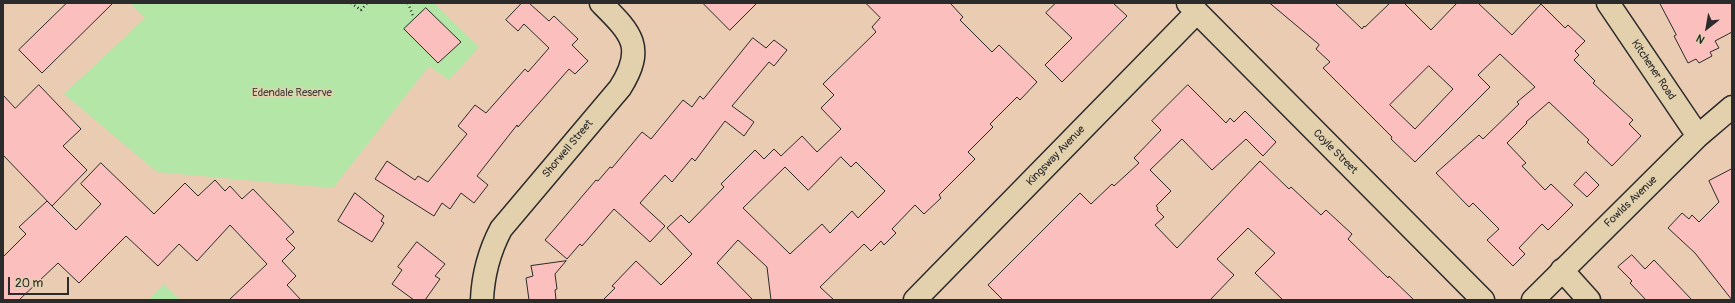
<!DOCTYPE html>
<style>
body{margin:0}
#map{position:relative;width:1735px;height:303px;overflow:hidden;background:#eaccb2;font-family:Pangolin,sans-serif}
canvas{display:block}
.frame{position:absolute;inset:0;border:4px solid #2b2b2b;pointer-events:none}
.north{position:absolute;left:1687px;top:8px;width:40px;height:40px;-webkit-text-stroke:3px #e3d1ae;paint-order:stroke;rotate:211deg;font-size:11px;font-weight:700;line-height:16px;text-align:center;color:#2b2b2b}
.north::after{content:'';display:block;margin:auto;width:14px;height:18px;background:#2b2b2b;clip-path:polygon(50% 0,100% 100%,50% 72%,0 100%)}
.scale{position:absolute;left:8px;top:277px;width:61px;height:18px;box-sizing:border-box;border:2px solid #2b2b2b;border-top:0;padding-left:5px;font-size:12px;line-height:14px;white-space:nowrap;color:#2b2b2b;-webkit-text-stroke:3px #e3d1ae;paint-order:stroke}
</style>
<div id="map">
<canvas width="1735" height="303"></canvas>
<div class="frame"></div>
<div class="north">N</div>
<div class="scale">20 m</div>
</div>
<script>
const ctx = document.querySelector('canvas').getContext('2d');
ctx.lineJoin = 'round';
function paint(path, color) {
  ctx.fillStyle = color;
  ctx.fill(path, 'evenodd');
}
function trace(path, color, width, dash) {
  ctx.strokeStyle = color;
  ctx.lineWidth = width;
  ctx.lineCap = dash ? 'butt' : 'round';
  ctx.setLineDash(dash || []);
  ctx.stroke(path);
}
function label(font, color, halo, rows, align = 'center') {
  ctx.font = font + ' Pangolin,sans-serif';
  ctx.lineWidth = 3;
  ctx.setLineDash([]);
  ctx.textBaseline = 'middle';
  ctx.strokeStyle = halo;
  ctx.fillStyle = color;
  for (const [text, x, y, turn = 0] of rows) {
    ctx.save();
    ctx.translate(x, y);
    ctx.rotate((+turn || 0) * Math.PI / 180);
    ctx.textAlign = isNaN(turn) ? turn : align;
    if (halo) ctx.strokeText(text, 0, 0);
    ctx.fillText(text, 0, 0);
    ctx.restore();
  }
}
paint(new Path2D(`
 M130,3h304l45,44 -30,33 -20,-14 -96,122 -176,-16 -93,-78 81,-76z
 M164,284l16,16h-32z`), '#b3e6a7');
const building = new Path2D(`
 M67,3h46l-71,70 -23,-23z
 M522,3h7l20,18 5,-5 24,23 -6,6 16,16 -13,13 -6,-5 -51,58 -1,-2 -40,51 11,9 -14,18 -13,-10 -11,16 -8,-6 -8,13 -59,-37 12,-18 28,19 3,-4 10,6 39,-48 -9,-8 17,-21 11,8 39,-44 3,3 21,-24 -25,-24 -6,7 -12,-11z
 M703,3h54l-27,27z
 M866,3h84l13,14 -3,3 32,32 7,-7 38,37 -17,18 -3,-3 -27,27 3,3 -25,25 7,7 -36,36 2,3 -17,16 -9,-9 -23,24 4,4 -12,12 -3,-4 -10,10 -7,-7 -44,43 14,13h-63l-4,-33 -29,-27 -21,23 36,37h-150l12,-12 -3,-2 24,-25 25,24 31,-31 -25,-26 14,-13 8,8 35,-36 -3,-3 34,-34 9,9 10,-10 7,7 21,-20 15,16 24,-23 -20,-21 13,-13 -11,-11 53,-52 -4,-5 8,-9zM841,157l10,10 5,-5 29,29 -27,27 -6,-7 -22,22 -8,-9 -32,30 -47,-46 42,-41 23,23z
 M1056,3h57l14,13 -65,66 -17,-17 27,-27 -26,-25z
 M1270,3h65l27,26 2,-3 1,1 25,-24h14l27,27 26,-27h21l34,32 29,-31 24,24 3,-3 17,16 -10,10 4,4 -5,5 21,21 -2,2 40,37 -4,4 12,12 -29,30 -25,-24 2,-2 -40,-38 -23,20 1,1 -20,20 19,20 -4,3 23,24 6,-6 22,21 -25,25 -6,-6 -23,24 6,6 -12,12 -26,-26 12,-11 -26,-26 -4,4 -33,-34 43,-38 4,4 36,-35 -2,-2 18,-15 -35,-33 -22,21 12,12 -75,75 -24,-23 1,-2 -69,-69 7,-6 -14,-13 3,-4zM1429,66l24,23 -38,40 -25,-24z
 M1660,3h72v29l-17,9 4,7 -9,4 2,4 -13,7 -3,-4 -8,4 -14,-27 2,-1z
 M426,8l35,34 -23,21 -34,-34z
 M753,38l13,10 8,-8 13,10 -13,16 -5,-4 -37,44 22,16 -10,14 -19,-15 -30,40 -3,-3 -20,24 -7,-7 -25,28 25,23 -15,16 -36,-33 -32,37 -2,-2 -13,15 -22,-19 51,-60 2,1 12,-14 2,1 30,-36 9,7 32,-39 9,7 8,-11 3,3z
 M39,85l42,44 -18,17 24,24 -35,36 -49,-51v-60l12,13z
 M1188,85l38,38 4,-5 4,4 11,-11 31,31 -13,14 -17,-17 -34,31 -30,-31 -32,31 21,21 -15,15 2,2 -1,2 7,7 -9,8 22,23 83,-87 29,28 2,-2 30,28 5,-5 26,24 -4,5 40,39 1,-2 25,24h-131l-28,-27 20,-20 -27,-25 -31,31 17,16 -24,25h-207l-15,-15 92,-92 11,11 21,-20 2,2 25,-23 -5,-5 27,-28 -9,-9z
 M101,163l53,51 31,-31 13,13 17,-16 10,11 5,-5 12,13 11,-10 41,43 -8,7 9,9 -13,13 14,15 -9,9 14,15h-72l38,-36 -37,-39 -33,36 -18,-17 -21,22 -32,-30 -47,47 -21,-20 -39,37h-16v-43l23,-23 -7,-7 28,-26 29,29 25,-26 -20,-20z
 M1732,169v131l-37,-47 -27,-25 14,-15 7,6 3,-4 7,7 20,-20 -10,-21z
 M1586,172l13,13 -12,12 -13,-12z
 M355,193l29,23 -3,5 3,2 -12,19 -34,-21z
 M417,242l28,22 -10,12 5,3 -15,21h-11l-22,-16 10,-14 -4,-3z
 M1632,255l13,14 9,-9 38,40h-46l-16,-17 2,-2 -14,-14z
 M566,261l-11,13 2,15 -2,1 1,10h-27l-3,-22 7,-2 -2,-10z`);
paint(building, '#fbbfbd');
trace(building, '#2b2b2b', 1);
const minor = new Path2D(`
 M1188,3l295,297
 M1562,270l27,30
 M482,300c1,-26 7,-48 19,-71l119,-141c26,-41 11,-55 -19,-85
 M915,300l282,-288`);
const tertiary = new Path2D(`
 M1608,3l90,133
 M1533,300l165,-164 34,-29`);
trace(minor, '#2b2b2b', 25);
trace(tertiary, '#2b2b2b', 25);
trace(new Path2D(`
 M351,3l10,7 6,-7
 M408,3l5,13`), '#2b2b2b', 2.5, [1, 3]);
trace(minor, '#e3d1ae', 22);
trace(tertiary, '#e3d1ae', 22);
label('11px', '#2b2b2b', '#e3d1ae', [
 ["Kitchener Road",1653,70,56],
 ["Shorwell Street",568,149,-50],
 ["Coyle Street",1335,152,45],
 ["Kingsway Avenue",1056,156,-46],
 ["Fowlds Avenue",1631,202,-44]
]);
label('11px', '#393e37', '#e3d1ae', [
 ["Edendale Reserve",292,93]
]);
</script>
